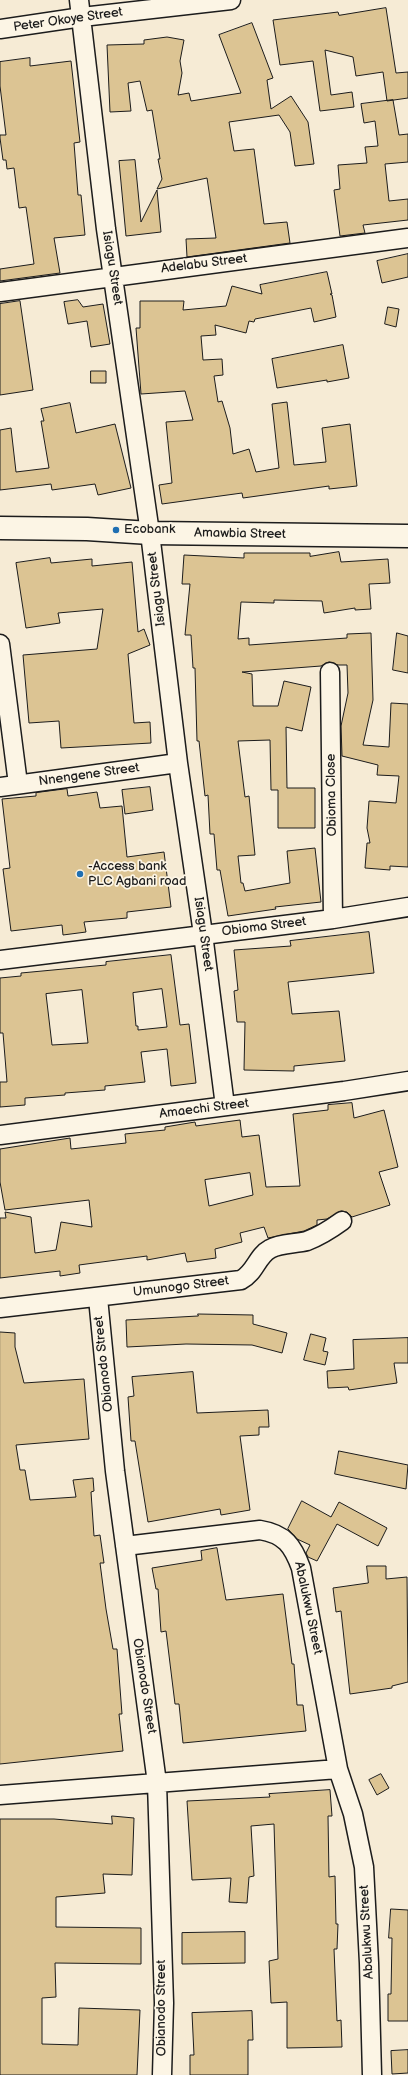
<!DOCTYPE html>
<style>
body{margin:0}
canvas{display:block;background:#f6ebd5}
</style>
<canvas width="408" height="2075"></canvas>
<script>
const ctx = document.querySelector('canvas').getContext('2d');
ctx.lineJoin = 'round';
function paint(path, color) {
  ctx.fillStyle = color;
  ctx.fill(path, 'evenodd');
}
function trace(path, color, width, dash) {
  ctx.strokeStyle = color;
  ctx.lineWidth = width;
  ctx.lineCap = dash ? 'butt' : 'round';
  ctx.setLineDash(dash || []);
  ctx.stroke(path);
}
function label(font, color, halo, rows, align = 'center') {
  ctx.font = font + ' "Balsamiq Sans",sans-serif';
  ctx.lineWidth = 3.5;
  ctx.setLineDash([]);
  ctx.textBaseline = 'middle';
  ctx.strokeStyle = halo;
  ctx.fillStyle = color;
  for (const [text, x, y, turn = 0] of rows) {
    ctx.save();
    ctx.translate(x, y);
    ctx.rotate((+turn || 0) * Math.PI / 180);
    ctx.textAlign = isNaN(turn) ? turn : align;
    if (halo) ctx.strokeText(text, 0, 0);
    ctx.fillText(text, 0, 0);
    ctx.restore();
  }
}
const building = new Path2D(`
 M386,8l10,65 12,-1v26l-21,3 -4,-29 -27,4 -3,-19 -28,-7 6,45 21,-3 2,15 -34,4 -7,-50 -33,4 -7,-45 65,-8 1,3z
 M252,23l21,55 -6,2 4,29 20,-13 17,26 6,42 -19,2 -5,-34 -11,-17 -50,7 5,29 20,-2 10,75 23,-2 3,21 -103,14 -1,-18 30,-1 -9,-60 -50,11 5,-10 -4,-20h2l-8,-49 -5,1 -7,-30 -12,2 3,28 -21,1 -3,-67 37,-1v-4l23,-3 17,3 -4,21 2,12 -4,22 11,-2 2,8 50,-8 -22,-58z
 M30,58v8l41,-5 9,81 -6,1 4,52h3l4,40 -31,3 6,35 -60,8v-12l34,-5 -8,-57 -7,1 -5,-40 -7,1 -1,-9h-3l-3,-22v-3h6l-6,-49v-24z
 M393,100l6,35 9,-1v28l-23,2 4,37 19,-2v21l-45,5 2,8 -25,3 -6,-46 6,-1 -2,-24 29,-2 -2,-16 13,-1 -3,-25 -11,2 -3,-19z
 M135,160l6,62 16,-32 4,42 -35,4 -7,-75z
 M408,254v23l-26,6 -5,-22z
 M327,272l5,22h-2l2,1 4,22 -22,5 -3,-14 -56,11 -1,3 -5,-1 -3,12 -31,-8 1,10 -15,1 2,24 19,-1 1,16 -9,1 4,26 4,-1 8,27 3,26 16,-5 7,23 23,-4 -7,-64 15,-2 7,63 32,-3 -4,-34 28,-4 7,62 -28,3v-3l-86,12 -1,-5 -80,11 -3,-19 13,-2 -6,-61 27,-2 -8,-29 -44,3 -5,-66h4v-27h44l-1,9 43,-4 6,-20 30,8 -2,-9z
 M78,300l5,7 20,-3 7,40 -19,3 -4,-26 -19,3 -4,-22z
 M20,301l13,89 -33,5v-91z
 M388,307l11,2 -3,18 -11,-3z
 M343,345l6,33 -22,4v-2l-50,8 -5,-29z
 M91,371h15v12h-15z
 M70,403l6,30 39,-9 16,64 -33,7 -3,-11 -43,6 -1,-6 -51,6v-60l11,-2 5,44 33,-4 -8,-47h3l-3,-12z
 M339,552l2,10 47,-3 2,24 -21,1 2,25 -16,1v-2l-31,5 -2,-12 -48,-1v3l-33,-1 -3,37 11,-1v7l98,-7v-4l24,-1 2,67 -10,45 26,2 2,-44 17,1v163l-18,-1v4l-25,-2 2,-25h3l-3,-15 2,-27 27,2 3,-27 -22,-1 1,-10 -36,-9 -1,-30 7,-33 -1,-28h-9l-9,-3 -8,4 -79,6 10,2 1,32h25l6,-25 27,6 -9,44 -16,-4 1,61h28v40h-37v-38h-7l-1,-50 -32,1 7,56 4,-1 6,59 -17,1 3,27h2l2,8 45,-8 -3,-32 28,-3 6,54 -46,5 1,2 -48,7 -8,-46h-3l-3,-36h-4l-2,-39 -3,1 -6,-55h-2l-2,-73h-2l-2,-33h-6l5,-51h-8l2,-29 60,3v-5h66v3z
 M50,558l1,5 41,-4v7l40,-4 6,70 6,-3 6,16 -22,9 6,69 16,-1 1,21 -90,5 -2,-27 -30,2 -6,-68 74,-6 6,-40 -45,4 2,10 -34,5 -10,-65z
 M397,633l11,3v37l-15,-3z
 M150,787l3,23 -28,4 -3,-24z
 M67,789l1,7 29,-4 3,16 22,-2 5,51 37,-5 7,55 -44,5v6l-43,4 2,10 -23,3 -1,-10 -51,6 -8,-62 7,-1 -8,-69 34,-3v-3z
 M369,932l5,41 -86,9 4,32 47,-3 6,50 -51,5v5l-50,-1 1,-48h-8l-3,-31 4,-1 -4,-40 57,-4 -1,-5z
 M171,955l9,70 9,-1 7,59 -25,3 -4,-37 -26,3 4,30 -40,4v4l-40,3v2l-40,3v7l-25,2v-25h7l-4,-49h-3v-55l21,-2v-3l85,-8v-3zM162,989l5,38 -29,3v-4h-2l-3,-33zM82,990l6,53 -36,2 -6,-51z
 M352,1103l2,15 30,-8 14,57 -19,5 11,33 -38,12 -5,-5 -6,-1 -14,8 -10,1v5l-13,6 -36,7 -4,-11 -24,6 2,9 -27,7 1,9 -29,4 -2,-9 -38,7v-4l-68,9 1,8 -20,3v-5l-60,7v-60h6l-1,-6 26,5 4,36 21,-3 5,-28 31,5 -3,-27 -84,10 -5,-28v-33l70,-11 1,11 55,-6 -1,-9 40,-4v-3l30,-5 1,4 44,-6 2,17 17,-2 7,52 34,-1 -7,-72 35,-4v-5zM250,1173l3,22 -44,11 -4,-26z
 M198,1314l55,1v9l34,9 -5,20 -30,-8 -66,-1 -59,3 -1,-27 72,-4z
 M0,1332l15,1v14l9,36 60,-4 5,60 -73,6 4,25h5l5,30 46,-3 -3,-17 20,-2 1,13 -3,1 3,44 6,-1 4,28h-4l6,46 7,40h4l5,65h-3l4,37 -123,13z
 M311,1334l15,4 -3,13 5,1 -3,13 -21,-5z
 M408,1338v25h-14l3,20 -48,7 -1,-3 -20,1 -1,-17 27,-2 -1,-29z
 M193,1372l4,41 71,-3 1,17h-10v8l-19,1 10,74 -29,5 -1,-6 -72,13 -13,-81h-4l-3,-44 6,-1 -2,-19z
 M339,1451l69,14 -2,24 -71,-15z
 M302,1501l29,16 8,-15 48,26 -9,18 -41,-22 -20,37 -9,-4 -2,-4 4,-8 -13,-6 -9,-10z
 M217,1548l9,52 57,-6 9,70h2l3,41h6l3,26 -123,12 -4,-39h-4l-9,-73 -5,1 -3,-43h-2l-4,-21 50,-8 -1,-9z
 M367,1566h19v13l21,-2 1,105 -16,4v2l-42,6 -9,-83 -5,1 -3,-24 35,-5z
 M381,1774l8,14 -12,7 -8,-15z
 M330,1790l2,26h-4l1,61 6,-1 1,48h2l-1,25h-3l3,72 4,-1 1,27 -55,1v-46l-16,1 -2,-42 9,-2 -4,-135 -23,2 3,50 -5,1 -2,26 -18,-1 2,-24 -39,2 -5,-79 83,-4 -1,-3z
 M112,1816l22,2 -2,57 -29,-1 2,19 -49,4v30l85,1v36l-86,-1 1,34 -14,1v46l36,1 1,-37 61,2 -3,65h-137v-256h54l58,5z
 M391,1909l17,1v111h-20v-27h3l1,-56h-3z
 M245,1932v31l-63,1v-31z
 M252,2011l1,29h-5v35h-58v-20h4l-2,-42z
 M408,2050v23l-16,1 -1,-23z`);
paint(building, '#dcc493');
trace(building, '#1c1c1c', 1);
const street = new Path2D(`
 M79,0l27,229 44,304 28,230 25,171 22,172
 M0,29l82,-12 149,-17
 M0,292l408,-54
 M0,644l18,140
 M330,672l3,247
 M0,787l178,-24
 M0,960l333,-41 75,-12
 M0,1135l344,-44 64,-10
 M98,1298l17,173 42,312 7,220 -2,72
 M0,1308l241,-28c14,-7 16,-24 29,-31 10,-6 25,-5 37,-8 13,-5 24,-12 35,-20
 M125,1546l135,-16c25,4 33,16 41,38l37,201
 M0,1795l338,-26 15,45 11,53 5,96 3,112`);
const secondary = new Path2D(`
 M0,528l87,1 63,4 258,3`);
trace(street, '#1c1c1c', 21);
trace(secondary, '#1c1c1c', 25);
trace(street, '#fcf5e5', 18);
trace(secondary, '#fcf5e5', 22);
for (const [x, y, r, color] of [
 [116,530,4,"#1f6fb2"],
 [80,874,4,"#1f6fb2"]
]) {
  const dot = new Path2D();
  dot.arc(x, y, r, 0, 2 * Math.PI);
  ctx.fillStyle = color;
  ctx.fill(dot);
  trace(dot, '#fcf5e5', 1.5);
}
label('13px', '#1c1c1c', '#fcf5e5', [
 ["Peter Okoye Street",68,20,-8],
 ["Adelabu Street",204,264,-7],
 ["Isiagu Street",112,268,81],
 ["Amawbia Street",240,534,1],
 ["Isiagu Street",157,589,-97],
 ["Nnengene Street",89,775,-8],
 ["Obioma Close",332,795,-91],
 ["Obioma Street",264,927,-7],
 ["Isiagu Street",203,934,82],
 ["Amaechi Street",204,1109,-7],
 ["Umunogo Street",181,1287,-7],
 ["Obianodo Street",104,1364,-96],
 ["Abalukwu Street",308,1608,78],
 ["Obianodo Street",144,1686,81],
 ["Abalukwu Street",367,1932,-93],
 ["Obianodo Street",162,2008,-90]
]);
label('13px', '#1c1c1c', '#fcf5e5', [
 ["Ecobank",124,530],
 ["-Access bank",88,867],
 ["PLC Agbani road",88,882]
], 'left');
</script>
